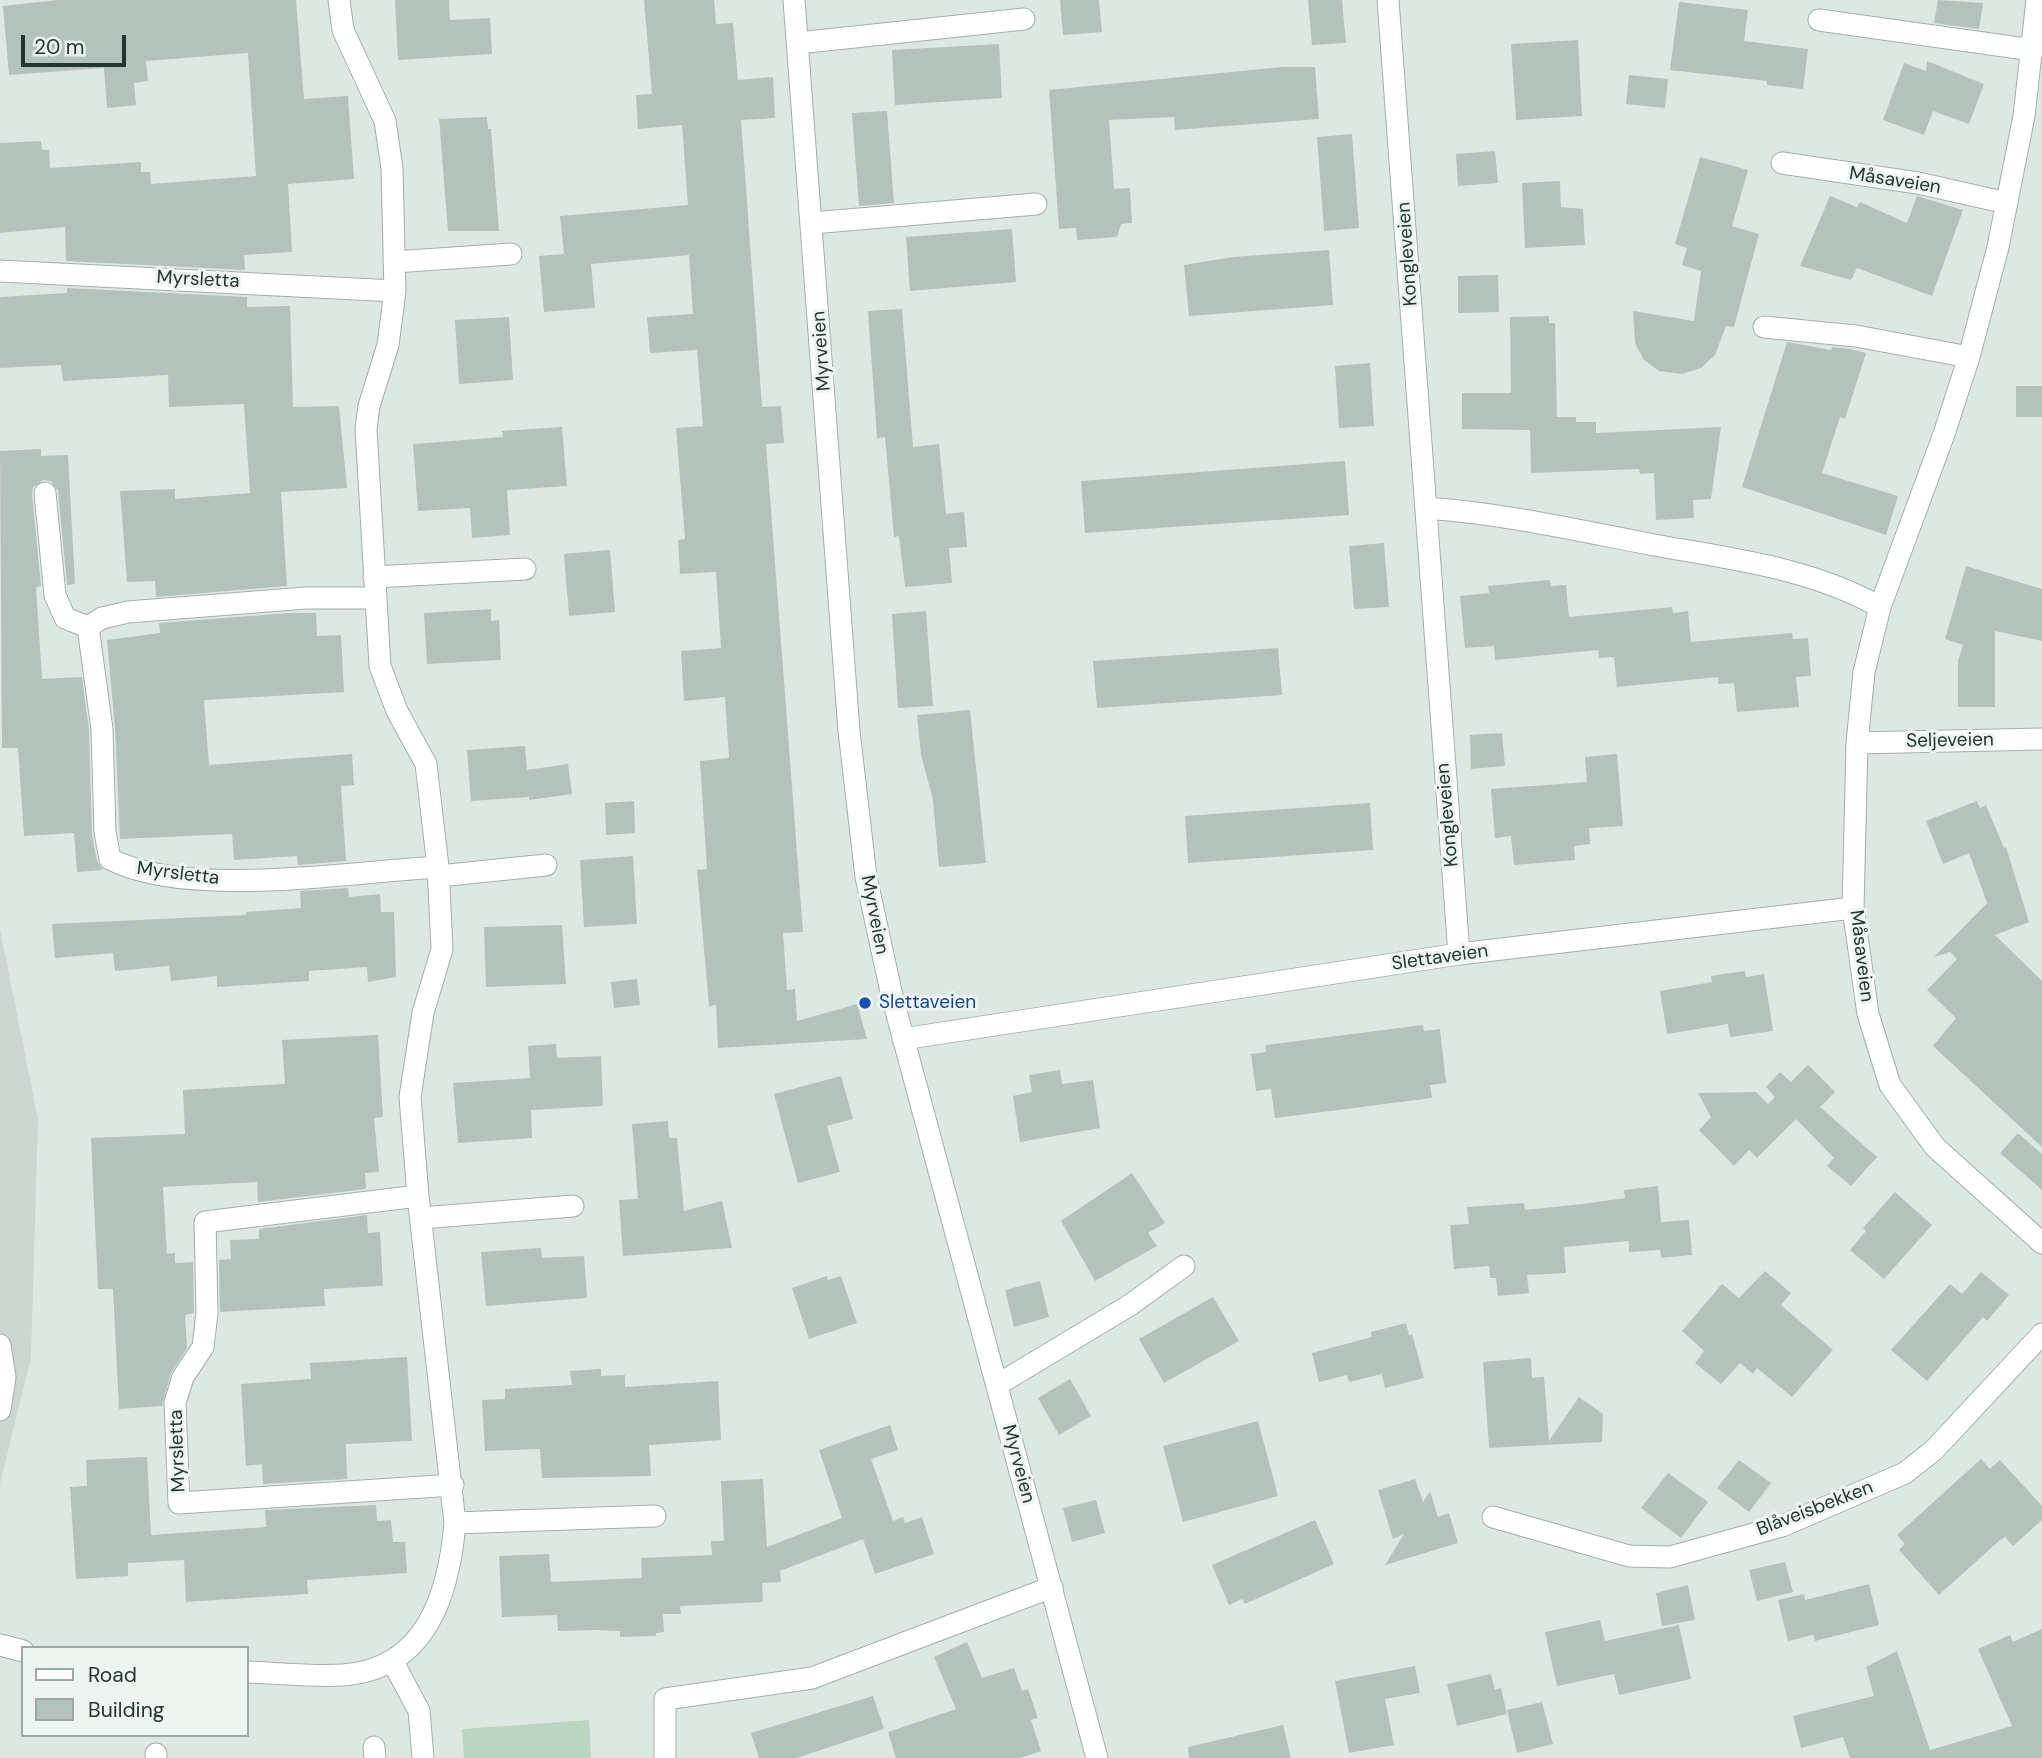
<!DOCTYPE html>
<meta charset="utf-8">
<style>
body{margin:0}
#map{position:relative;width:2042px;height:1758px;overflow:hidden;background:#dee8e3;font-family:"DM Sans",sans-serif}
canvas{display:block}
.legend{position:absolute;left:21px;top:1646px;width:228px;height:91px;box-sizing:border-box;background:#eef5f1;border:2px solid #9ca8a4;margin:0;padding:9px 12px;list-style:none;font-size:21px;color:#223530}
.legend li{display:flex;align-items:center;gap:14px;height:35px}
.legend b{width:35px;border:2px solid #9ca8a4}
.scale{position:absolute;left:21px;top:35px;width:105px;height:32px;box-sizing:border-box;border:4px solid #223530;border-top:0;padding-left:9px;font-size:21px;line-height:24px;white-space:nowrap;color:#223530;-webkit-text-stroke:5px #eef5f1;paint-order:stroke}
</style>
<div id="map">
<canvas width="2042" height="1758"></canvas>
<ul class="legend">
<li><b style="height:9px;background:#fff"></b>Road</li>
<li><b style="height:19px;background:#b4c2bc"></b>Building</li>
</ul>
<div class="scale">20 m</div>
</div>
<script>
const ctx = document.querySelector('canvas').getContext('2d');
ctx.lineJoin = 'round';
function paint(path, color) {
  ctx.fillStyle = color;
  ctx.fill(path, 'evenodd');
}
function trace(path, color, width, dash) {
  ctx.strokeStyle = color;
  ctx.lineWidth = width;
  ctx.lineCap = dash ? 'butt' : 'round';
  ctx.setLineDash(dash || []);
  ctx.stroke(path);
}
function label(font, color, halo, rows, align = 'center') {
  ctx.font = font + ' "DM Sans",sans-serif';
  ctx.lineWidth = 6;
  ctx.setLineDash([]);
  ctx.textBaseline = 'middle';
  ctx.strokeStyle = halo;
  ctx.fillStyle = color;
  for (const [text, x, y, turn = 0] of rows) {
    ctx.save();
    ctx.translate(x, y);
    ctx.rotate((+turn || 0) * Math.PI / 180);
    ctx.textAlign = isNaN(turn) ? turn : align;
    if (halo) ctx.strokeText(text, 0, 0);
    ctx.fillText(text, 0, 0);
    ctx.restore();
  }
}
paint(new Path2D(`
 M0,929l38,190 -7,238 -31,127z`), '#cdd7d2');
paint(new Path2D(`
 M589,1720l2,38h-127l-2,-29z`), '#bad6c1');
paint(new Path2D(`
 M58,0h238l8,99 44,-3 6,83 -66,5 4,68 -48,3 1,15 -179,-9 -1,-34 -65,6v-90l41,-2 1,9h7l1,18 91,-6v10h9l1,12 105,-8 -8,-123 -102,8 2,20 -14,2 2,22 -29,3 -3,-40 -95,7 -6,-69z
 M395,0h54l1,20 40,-2 2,36 -94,6z
 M644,0h70l2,24 17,-1 5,57 35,-3 2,41 -34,2 21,287 19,-1 3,37 -18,1 37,488 -20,1 4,57 8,-1 2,32 60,-17 10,35 -149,9 -2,-43 -7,1 -12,-136 10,-1 -7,-108 29,-3 -4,-61 -41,4 -3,-50 40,-3 -5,-76 -36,2 -2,-34 7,-1 -9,-111 27,-2 -6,-76 -47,3 -3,-36 46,-3 -4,-59 -98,9 4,44 -51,4 -5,-56 25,-2 -4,-38 128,-11 -6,-80 -44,4 -2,-34 16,-1z
 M1060,0h39l3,32 -39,3z
 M1308,0h34l4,43 -34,2z
 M1938,0l45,3 -4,26 -45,-6z
 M1679,2l69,8 -4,31 64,8 -5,40 -36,-4v-4l-97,-11z
 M1578,40l4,76 -66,4 -5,-76z
 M999,44l3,54 -107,7 -3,-55z
 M1927,61l57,23 -15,40 -36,-13 -9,24 -41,-15 21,-57 22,8z
 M1282,67h33l4,52 -144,11 -1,-13 -65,3 5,69 16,-1 2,35 -11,1 -4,13 -40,3 -1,-12 -17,1 -10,-139z
 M1629,75l39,4 -3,29 -39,-4z
 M887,111l7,92 -35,3 -7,-93z
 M487,117l1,12h3l8,102h-51l-9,-112z
 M1352,134l7,94 -35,3 -7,-94z
 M1495,151l3,32 -40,3 -2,-32z
 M1700,157l48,13 -16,56 27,8 -25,93 -8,-1 -11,29 -14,13 -19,6 -23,-3 -15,-11 -9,-17 -2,-32 61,10 7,-50 -19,-6 5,-17 -12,-4z
 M1560,181l1,26 22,2 2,36 -60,3 -3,-65z
 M1830,196l27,11 3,-5 47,21 10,-27 46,14 -31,86 -75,-28 -6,12 -51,-14z
 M1012,229l4,53 -106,9 -4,-54z
 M1329,250l4,55 -144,11 -5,-51 49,-8z
 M1498,275l1,37 -41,1v-37z
 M67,288l180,9v10l43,-1 3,101 46,-1 8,82 -66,4 6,94 -131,11 -1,-16 -28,1 -7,-91 55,-2v10l75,-6 -6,-89 -75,3 -1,-32 -105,6 -2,-16 -61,3v-71l67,-4z
 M902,309l11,138 26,-3 7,70 18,-2 3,35 -18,1 3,35 -47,4 -6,-51 -5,1 -9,-100 -8,1 -9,-127z
 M1549,316v7h6l2,94h19v5h20v11l125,-6 -10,72 -18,1 1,18 -38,2 -2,-47 -14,1 -1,-5 -108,4 -1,-43 -68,-1v-36h49l-1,-76z
 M509,317l4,63 -54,4 -4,-64z
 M1787,342l44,8 1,-3 18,2 16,4 -21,66 -5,-2 -18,56 76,23 -12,39 -144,-48z
 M1370,363l4,63 -35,2 -4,-62z
 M2016,386h26v31h-26z
 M562,427l5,59 -60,4 3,45 -38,3 -2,-30 -52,3 -5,-67 90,-7 -1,-6z
 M41,449v7l27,-1 7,129 -8,1 -9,-94 -7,-10 -8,-1 -10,7 -1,7 9,92 -5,1 6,92 40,-2 7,53 3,104 5,27 6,9 -26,2 -3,-39 -50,3 -6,-88h-16l-2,-297z
 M1345,461l4,54 -264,18 -4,-52z
 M1384,543l5,64 -35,2 -5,-63z
 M610,550l5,62 -46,4 -5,-62z
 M1966,566l76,23v52l-47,-10v76h-37v-47l5,-15 -18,-6z
 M1550,580l1,6 15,-1 3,32 103,-10 1,6 15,-2 3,31 101,-9 1,6 15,-1 3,38 -15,1 3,30 -62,5 -3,-29 -16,1v-7l-101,10 -3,-30 -15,1 -1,-8 -103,10 -1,-14 -29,2 -5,-52 29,-3 -1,-7z
 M491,609v12l8,-1 2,40 -74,4 -3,-51z
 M926,611l7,95 -35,2 -6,-94z
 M289,613h27l1,23 24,-1 3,57 -140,8 5,65 143,-11 2,31 -13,1 5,75 -48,4 -1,-9 -63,4 -2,-26 -112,5 -5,-111 -8,-88 53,-7 -1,-10z
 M1278,648l4,47 -185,13 -4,-47z
 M970,710l16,153 -47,4 -6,-67 -12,-45 -4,-40z
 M1502,733l3,33 -34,3 -1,-34z
 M525,746l2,24 41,-6 4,30 -43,6v-3l-58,4 -4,-51z
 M1617,754l6,72 -34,2 1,16 -16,2 1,14 -61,5 -3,-29 -16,2 -4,-49 96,-7 -2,-25z
 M634,801l1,32 -29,2 -1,-32z
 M1977,801l3,7 6,-3 18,43 2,-1 23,75 -34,13 47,46v166l-109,-101 23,-28 -29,-28 30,-31 -7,-7 -16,5 53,-54 -18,-50 -26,11 -17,-43z
 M1370,803l3,47 -185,13 -3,-47z
 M633,856l4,68 -53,3 -4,-67z
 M348,888l1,9 31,-3 1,18h13l2,65 -28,5 -1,-15 -58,4v10l-92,6v-11l-46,5 -2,-15 -54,5 -2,-18 -58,5 -3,-34 194,-9v-3l55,-4 -1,-17z
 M562,925l4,59 -80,3 -2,-60z
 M1745,971l1,6 18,-3 9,57 -43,6 -2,-13 -61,10 -7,-43 52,-9 -1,-6z
 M637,979l3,26 -26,3 -3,-26z
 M1423,1025l1,6 16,-2 6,54 -16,2 2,13 -157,20 -4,-29 -15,2 -5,-37 15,-2v-7z
 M378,1035l5,82 -9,1 5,54 -14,1 1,16 -108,13 -1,-20 -94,5 4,67 8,-1v10l18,-1 1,51 -9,2 2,33 -16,25 -9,33 -43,3 -6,-120h-15l-7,-151 94,-4 -2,-44 102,-6 -3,-44z
 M556,1044l1,14 44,-2 2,50 -72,4 1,28 -74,5 -5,-60 77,-5 -2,-32z
 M1808,1065l27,27 -15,15 57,50 -26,29 -24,-20 7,-8 -38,-39 -39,39 -8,-8 -15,16 -35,-36 12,-13 -13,-24 58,-1 12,12 7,-7 -9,-10 14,-15 11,10z
 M1060,1070l2,14 31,-4 7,48 -80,14 -7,-46 19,-4 -3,-17z
 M841,1076l12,43 -26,7 13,46 -42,11 -24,-89z
 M668,1121l1,17h8l7,73 38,-10 10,47 -109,8 -4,-56 19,-1 -6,-75z
 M2018,1133l24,21v36l-42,-37z
 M1132,1173l33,50 -17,10 9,13 -62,35 -34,-60z
 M1658,1186l3,36 28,-2 3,35 -31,3 -1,-8 -31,2v-11l-65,6 2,26 -39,2 2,18 -31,3 -2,-18h-6l-1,-12 -35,3 -4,-44 19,-1 -2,-17 57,-4 1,7 58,-6 42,-6 -1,-8z
 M1895,1192l37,33 -48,54 -34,-29 16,-19 -3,-3z
 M367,1215l1,18 12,-1 3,54 -59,3 1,17 -105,6 -1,-52 12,-1 -1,-19 29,-1v-10z
 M541,1248l1,10 42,-2 3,42 -101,8 -5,-54z
 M1765,1271l26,22 -10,12 52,45 -41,47 -35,-29 -4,6 -13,-11 -19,21 -26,-21 9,-12 -22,-20 40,-47 17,14z
 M1981,1272l28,23 -22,26 -4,-4 -56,64 -36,-31 59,-66 12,10z
 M827,1276l1,4 13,-4 16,47 -48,16 -17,-51z
 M1040,1281l9,36 -35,10 -9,-37z
 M1213,1297l26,44 -75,42 -25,-44z
 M1406,1323l3,12 3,-1 12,44 -39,10 -3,-14 -33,8 -2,-7 -28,7 -7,-29 60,-16 -1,-5z
 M407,1357l5,84 -66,3 1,35 -84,5 -1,-20 -16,2 -5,-82 70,-5 -1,-16z
 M1531,1358l1,20 12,-1 5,64 30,-44 24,17 -1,28 -113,6 -6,-86z
 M601,1369v7l24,-1v12l93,-6 3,59 -72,5 2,31 -109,2 -2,-29 -55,2 -3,-51 23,-1v-10l67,-4 -2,-14z
 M1070,1379l21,37 -32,19 -21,-37z
 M1258,1421l20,75 -95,26 -20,-76z
 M890,1425l8,25 -27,9 22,62 10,-4 2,6 17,-6 12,37 -59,20 -12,-35 -83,32 1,11 -19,1 1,19 -83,4 1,8h-18l1,18 -8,1v3l-36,1v-6l-23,-1 -39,1 -1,-16 -55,2 -3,-61 50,-2 2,28 91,-4 -1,-20 71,-3 -1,-14h13l-3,-60 42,-2 4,68 75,-29 -23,-68z
 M147,1457l4,78 115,-8 -1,-17 111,-5 1,16 14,-1 2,22h12l2,31 -100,7 1,14 -122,8 -2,-42 -56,3v13l-52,3 -6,-92 17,-1 -1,-26z
 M1981,1459l9,10 10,-9 42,46v14l-29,26 -8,-9 -5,3 -61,55 -40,-45 6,-6 -8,-9z
 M1739,1460l32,23 -22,29 -32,-24z
 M1668,1473l40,29 -27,36 -40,-30z
 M1415,1479l8,23 7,-11 8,26 11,-4 9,30 -73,22 19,-31 -11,5 -15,-49z
 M1096,1500l9,33 -33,9 -9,-34z
 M1315,1520l19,44 -89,40 -3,-5 -13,6 -17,-40z
 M1785,1562l8,30 -36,9 -8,-31z
 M1869,1584l10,41 -64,16 -2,-6 -25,6 -10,-41 26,-6 1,6z
 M1688,1585l7,35 -33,6 -6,-33z
 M1600,1620l5,21 74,-16 12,54 -72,16 -5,-21 -57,12 -12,-54z
 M2042,1629v129h-192l-7,-21 -42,11 -8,-32 81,-20 -8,-29 31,-16 33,99 82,-24 -34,-77 32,-14 3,7z
 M967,1642l15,36 32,-10 8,23 6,-2 10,29 -7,2 10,31 -21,7h-124l-8,-26 68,-23 -22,-52z
 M1415,1666l5,27 -35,6 9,46 -45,8 -14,-72z
 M1491,1674l4,16 6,-2 6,26 -50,12 -10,-42z
 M873,1696l11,33 -87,29h-38l-8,-25z
 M1542,1702l11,42 -36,9 -10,-43z
 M1283,1725l8,33h-102l-1,-11z`), '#b4c2bc');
const minor = new Path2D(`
 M794,0l55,731 17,146 26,119 205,762
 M1388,0l71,954
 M2037,0l-13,116 -26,131 -29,110 -25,77 -64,173 -16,65 -7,71 -4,165 15,106 22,71 45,62 107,96
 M1819,20l214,30
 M798,43l226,-24
 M1782,163l136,20 89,20
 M812,223l224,-19
 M394,262l117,-8
 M0,271l395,20
 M1764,327l92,9 113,21
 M45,493l10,102 10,23 23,9
 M1427,508c80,6 149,22 227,37 78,14 157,23 226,62
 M374,577l151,-8
 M376,598h-70l-178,14 -26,6 -14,9 14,102 3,103 5,27c77,40 240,13 328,8
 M1857,743l185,-4
 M439,876l107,-11
 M903,1039l556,-85 394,-46
 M418,1196l-213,26 2,91 -4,34 -20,30 -8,26 4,100 274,-18
 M421,1218l152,-12
 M0,1345l5,32 -5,33
 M997,1385l133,-80 54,-39
 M1493,1517l136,39 41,1 112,-31 123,-53 29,-23 108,-116
 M455,1523l200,-7
 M0,1645l23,6
 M393,1662l26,49 4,47
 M247,1672c31,1 65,5 96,3 84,-6 106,-82 112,-152l-37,-327 -8,-99 13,-84 19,-64 -4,-82 -12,-103 -29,-53 -17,-45 -14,-237 3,-23 19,-61 7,-54 -3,-123 -7,-47 -42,-91 -4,-30
 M374,1747l1,11
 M156,1754v4
 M665,1758v-59l147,-21 240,-91`);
trace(minor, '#a2afaa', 23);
trace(minor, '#fff', 21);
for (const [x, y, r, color] of [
 [865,1003,7,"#1a4fb4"]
]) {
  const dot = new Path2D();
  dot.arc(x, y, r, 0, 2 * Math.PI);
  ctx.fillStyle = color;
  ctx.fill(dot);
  trace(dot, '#eef5f1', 2.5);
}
label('19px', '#223530', '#eef5f1', [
 ["Måsaveien",1895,181,9],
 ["Kongleveien",1408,254,-94],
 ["Myrsletta",198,280,3],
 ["Myrveien",822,351,-94],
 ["Seljeveien",1950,741,-1],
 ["Kongleveien",1448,815,-95],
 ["Myrsletta",178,874,7],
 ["Myrveien",874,915,79],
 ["Måsaveien",1861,956,83],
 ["Slettaveien",1440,958,-8],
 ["Myrsletta",178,1451,-92],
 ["Myrveien",1018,1464,75],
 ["Blåveisbekken",1815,1509,-21]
]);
label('19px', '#164399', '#eef5f1', [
 ["Slettaveien",879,1003]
], 'left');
</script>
